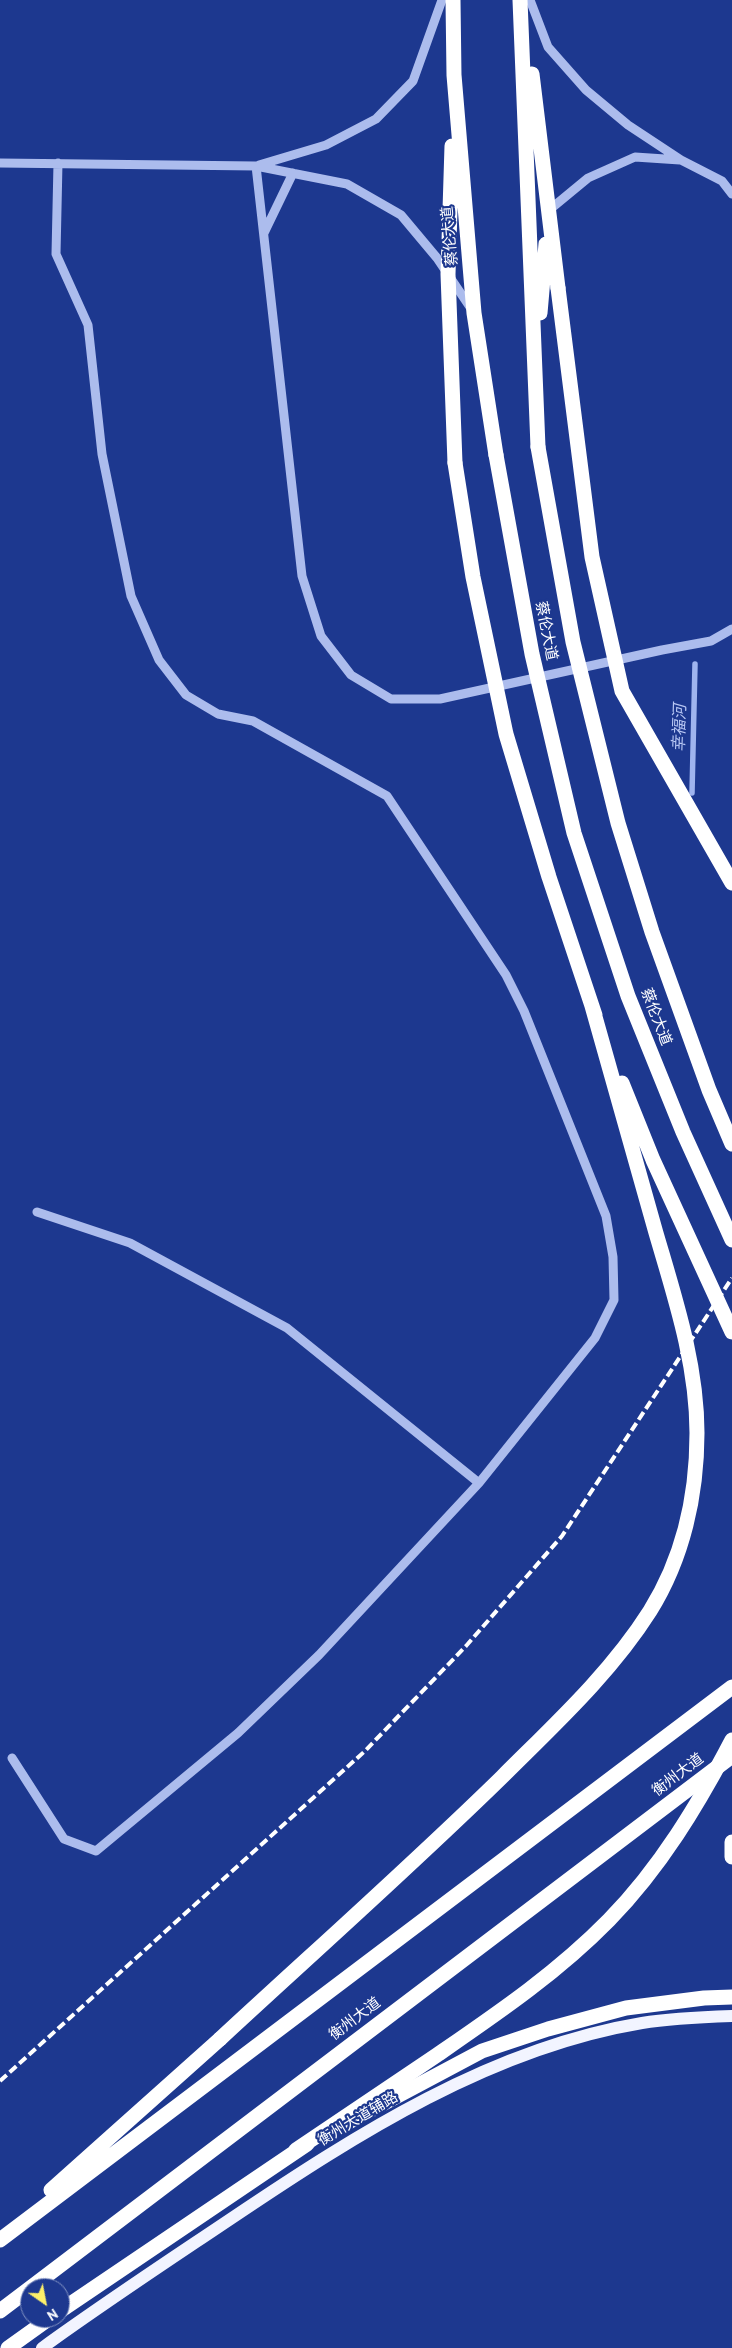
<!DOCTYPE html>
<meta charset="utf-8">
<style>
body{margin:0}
#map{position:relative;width:732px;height:2348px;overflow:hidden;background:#1d388f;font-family:"PT Sans",sans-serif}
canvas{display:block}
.north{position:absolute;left:20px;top:2278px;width:50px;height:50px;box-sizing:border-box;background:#1d388f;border:1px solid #7788bc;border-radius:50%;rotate:147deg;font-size:14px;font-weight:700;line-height:20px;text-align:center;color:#fff}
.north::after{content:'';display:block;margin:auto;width:18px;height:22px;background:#fdf06a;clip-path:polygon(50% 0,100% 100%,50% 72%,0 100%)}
</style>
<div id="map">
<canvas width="732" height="2348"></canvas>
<div class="north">N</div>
</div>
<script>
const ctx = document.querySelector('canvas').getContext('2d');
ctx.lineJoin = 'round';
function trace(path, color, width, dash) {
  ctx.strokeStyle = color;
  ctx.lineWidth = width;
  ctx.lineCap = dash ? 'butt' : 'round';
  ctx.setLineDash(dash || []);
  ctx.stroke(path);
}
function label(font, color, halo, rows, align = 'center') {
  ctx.font = font + ' "PT Sans","Noto Sans SC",sans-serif';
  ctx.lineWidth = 4.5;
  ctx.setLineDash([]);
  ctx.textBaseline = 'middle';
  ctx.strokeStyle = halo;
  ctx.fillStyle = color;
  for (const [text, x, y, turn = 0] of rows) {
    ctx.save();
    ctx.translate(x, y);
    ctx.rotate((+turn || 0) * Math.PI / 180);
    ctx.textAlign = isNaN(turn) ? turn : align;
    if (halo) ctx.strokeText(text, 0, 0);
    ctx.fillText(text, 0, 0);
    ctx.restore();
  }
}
trace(new Path2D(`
 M692,793l3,-129`), '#9fb4ef', 5.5);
trace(new Path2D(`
 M530,0l18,47 38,43 42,35 53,35 41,21 10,13
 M0,163l256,3 91,18 54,31 36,43 35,52
 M259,165l67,-20 50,-26 37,-38 29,-81
 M256,166l46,410 19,60 30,39 40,24h49l222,-49 49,-9 21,-12
 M548,211l40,-33 47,-21 45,3
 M264,233l29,-60
 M37,1212l93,31 157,85 192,155
 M12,1758l52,81 32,12 142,-118 81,-78 160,-172 116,-145 19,-38 -1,-43 -7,-41 -82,-205 -18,-36 -119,-179 -134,-75 -35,-7 -32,-19 -27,-35 -28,-64 -29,-142 -14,-129 -32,-71 2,-91`), '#acbced', 9);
trace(new Path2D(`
 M42,2348c62,-45 126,-87 190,-130 125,-84 259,-170 410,-195 30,-5 60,-6 90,-7`), '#f2f4ff', 12);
trace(new Path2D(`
 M453,0l1,75 20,238 22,142
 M520,0l18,447
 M532,74l26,214
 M452,146l-4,128 7,189
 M540,313l6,-69
 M732,1842v15
 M343,2125l139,-74 66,-22 78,-21 78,-10 28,-1
 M51,2190l169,-151
 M0,2240l732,-553
 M0,2311l732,-555
 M60,2311l247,-167
 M8,2348l42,-30`), '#fff', 15);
trace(new Path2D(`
 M0,2081l365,-330 101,-105 96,-110 170,-258`), '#fff', 4, [9, 4]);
trace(new Path2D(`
 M558,288l34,269 30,134 110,192
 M538,447l35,195 45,181 34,109 57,158 23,54
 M496,455l36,199 42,179 54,163 55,136 49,108
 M455,463l18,114 33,157 43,143 46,138
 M622,1083l31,77 79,172
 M220,2039c94,-87 190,-172 282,-262 52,-52 108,-103 148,-166 33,-53 47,-116 47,-178 0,-69 -22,-135 -41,-200 -21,-76 -43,-151 -64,-227
 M296,2150c47,-32 94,-63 141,-95 61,-42 120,-82 172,-135 51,-52 89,-115 123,-180`), '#fff', 15);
label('15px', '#fff', '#1d388f', [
 ["蔡伦大道",450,236,-95],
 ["蔡伦大道",546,631,79],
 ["蔡伦大道",656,1017,69],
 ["衡州大道",678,1775,-37],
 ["衡州大道",355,2019,-37],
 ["衡州大道辅路",358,2119,-31]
]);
label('italic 16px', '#b8c7f4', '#1d388f', [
 ["幸福河",680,728,-88]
]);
</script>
